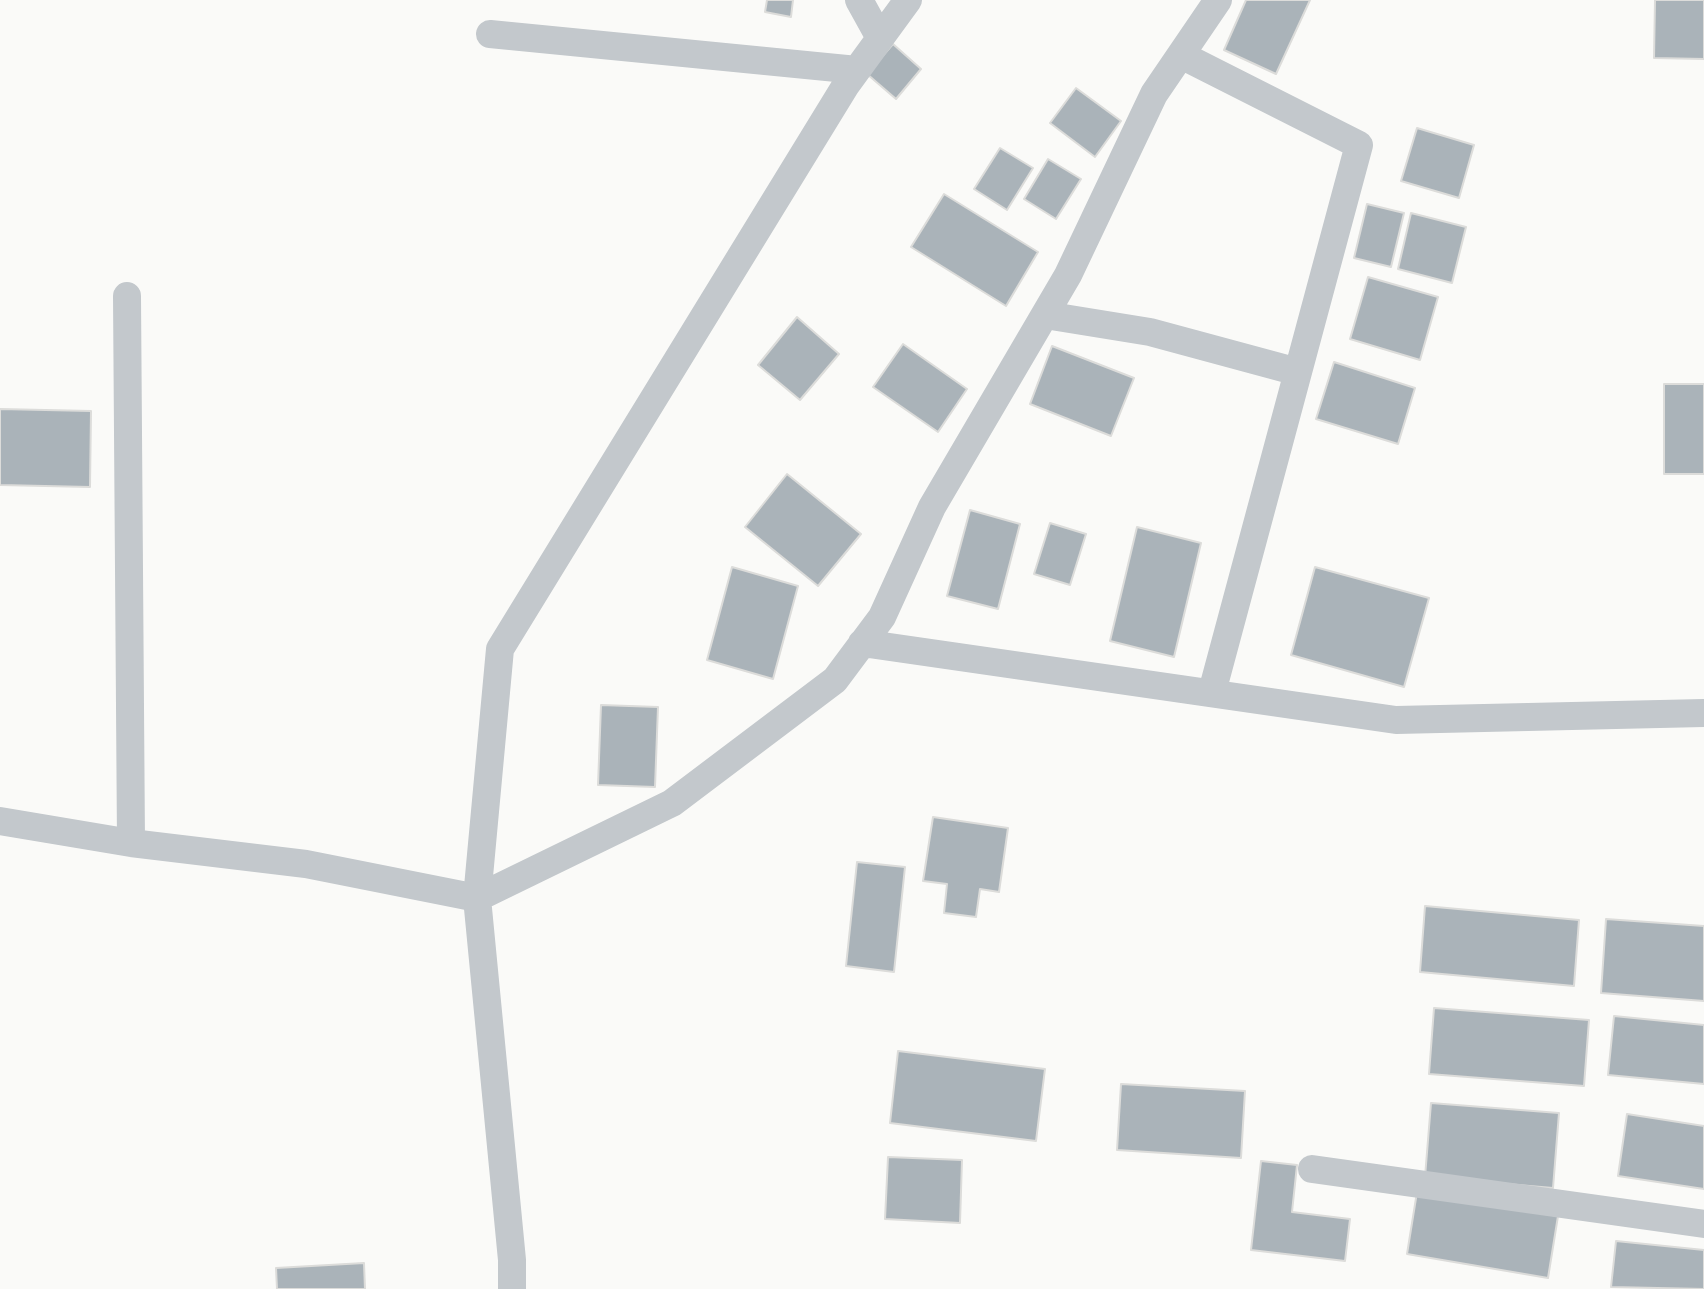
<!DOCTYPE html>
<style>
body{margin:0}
canvas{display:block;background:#fafaf8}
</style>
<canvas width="1704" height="1289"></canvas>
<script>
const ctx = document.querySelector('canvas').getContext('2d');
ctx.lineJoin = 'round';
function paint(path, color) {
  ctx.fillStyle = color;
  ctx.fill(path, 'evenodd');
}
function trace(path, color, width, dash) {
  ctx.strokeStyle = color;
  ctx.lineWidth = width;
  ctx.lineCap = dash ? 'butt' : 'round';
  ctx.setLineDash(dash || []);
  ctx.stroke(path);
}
const building = new Path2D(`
 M767,0h26l-2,17 -26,-5z
 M1246,0h64l-34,74 -52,-24z
 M1655,0h49v59l-50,-1z
 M893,44l28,25 -25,30 -29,-25z
 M1076,88l45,33 -26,36 -45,-34z
 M1417,128l57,17 -15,53 -58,-17z
 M1000,148l33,20 -26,42 -33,-21z
 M1048,159l33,20 -25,40 -32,-20z
 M944,194l94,58 -32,54 -95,-59z
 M1367,204l37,9 -13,54 -37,-9z
 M1411,213l55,14 -14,56 -54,-14z
 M1368,277l70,20 -18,63 -70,-21z
 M797,317l42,37 -39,46 -42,-35z
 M903,344l64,45 -29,43 -65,-45z
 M1052,346l82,32 -23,58 -81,-32z
 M1334,362l81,26 -17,56 -82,-25z
 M1664,384h40v90h-40z
 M0,409l91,2 -1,76 -90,-2z
 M787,474l74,60 -43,52 -73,-59z
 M970,510l50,14 -22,85 -51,-13z
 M1050,523l36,11 -16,51 -36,-11z
 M1137,527l64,16 -27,114 -64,-16z
 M732,567l66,19 -25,93 -66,-19z
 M1315,567l114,31 -25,89 -113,-32z
 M601,705l57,2 -3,80 -57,-2z
 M933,817l75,11 -9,64 -19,-3 -4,28 -32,-4 3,-29 -24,-3z
 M857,862l48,5 -11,105 -48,-6z
 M1425,906l154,14 -5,66 -154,-14z
 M1606,919l98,7v75l-103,-8z
 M1434,1008l155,12 -5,66 -155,-12z
 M1614,1016l90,9v59l-96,-9z
 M898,1051l147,18 -9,72 -146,-18z
 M1121,1084l124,7 -4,67 -124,-8z
 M1431,1103l128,10 -6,75 -128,-11z
 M1627,1114l77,12v63l-86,-13z
 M888,1157l74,3 -2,63 -75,-4z
 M1261,1161l36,4 -5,47 58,7 -5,42 -94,-11z
 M1417,1192l141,24 -10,62 -141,-24z
 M1616,1241l88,9v39l-93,-2z
 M364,1263l1,26h-88l-1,-21z`);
paint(building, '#aab3b9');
trace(building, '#dcdcda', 2);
trace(new Path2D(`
 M859,0l21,38
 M490,34l367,36
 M1181,55l178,90 -147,547
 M127,296l4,547
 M1045,315l105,17 148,40
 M862,643l534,77 308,-7
 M0,821l131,22 175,21 171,34 195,-95 163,-123 47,-63 50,-110 136,-232 86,-181 64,-94
 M1312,1169l392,55
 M512,1289v-29l-35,-362 23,-249 346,-564 62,-85`), '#c3c8cc', 28);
</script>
